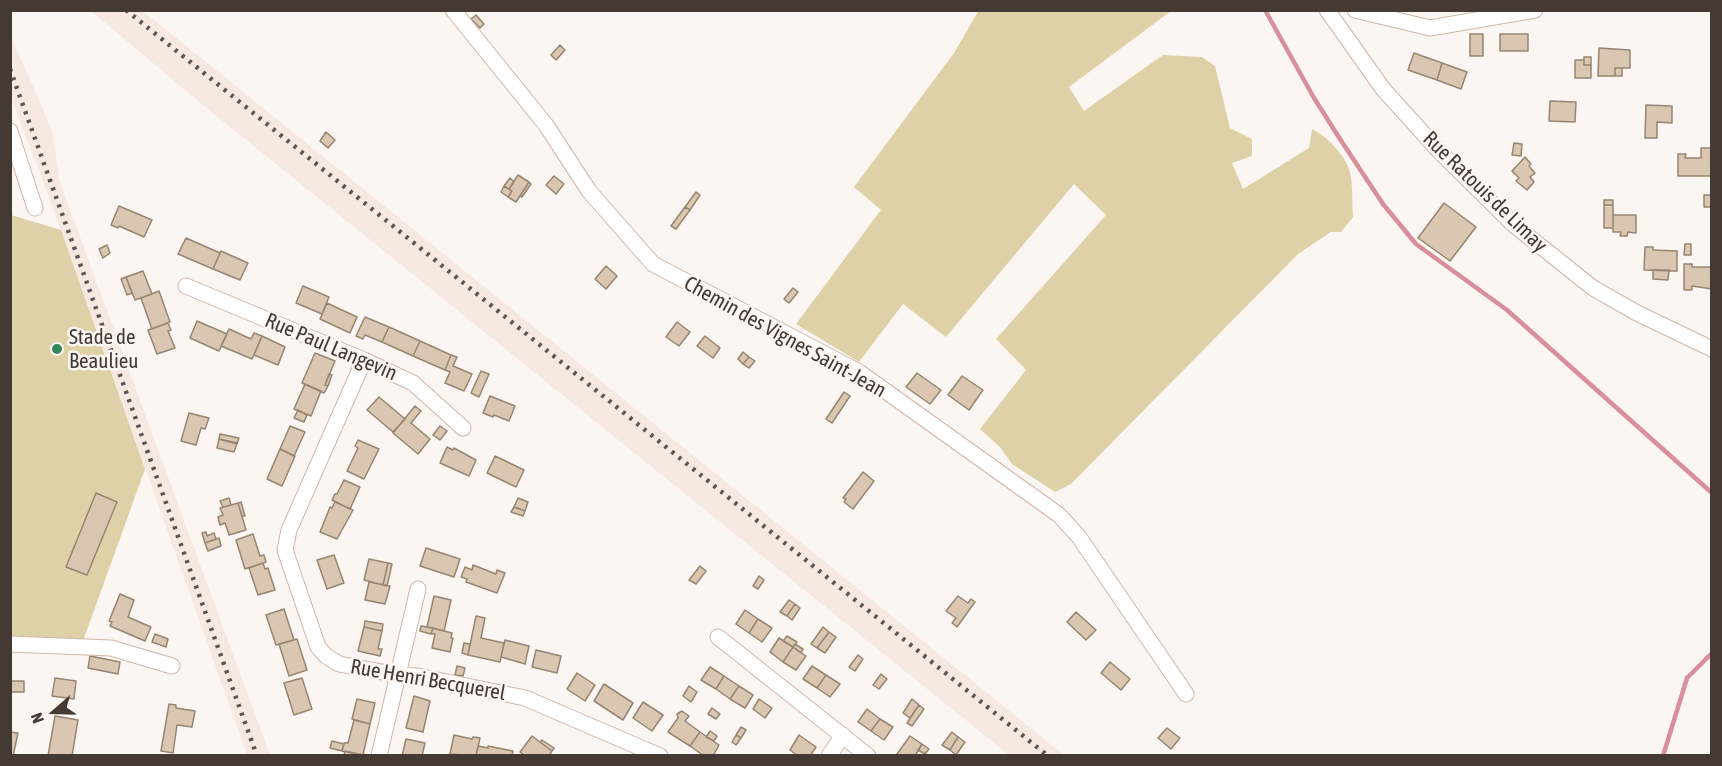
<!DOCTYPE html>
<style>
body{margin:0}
#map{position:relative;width:1722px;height:766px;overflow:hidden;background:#fcf6f3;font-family:"Asap Condensed",sans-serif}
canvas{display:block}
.frame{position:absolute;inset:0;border:12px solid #443933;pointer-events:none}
.north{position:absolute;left:24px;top:682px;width:60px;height:60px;-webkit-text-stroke:4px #fcf6f3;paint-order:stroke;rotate:250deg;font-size:16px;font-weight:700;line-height:24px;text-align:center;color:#443933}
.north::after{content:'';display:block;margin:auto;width:21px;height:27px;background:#443933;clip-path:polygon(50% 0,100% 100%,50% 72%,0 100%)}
</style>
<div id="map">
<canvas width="1722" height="766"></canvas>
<div class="frame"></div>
<div class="north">N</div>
</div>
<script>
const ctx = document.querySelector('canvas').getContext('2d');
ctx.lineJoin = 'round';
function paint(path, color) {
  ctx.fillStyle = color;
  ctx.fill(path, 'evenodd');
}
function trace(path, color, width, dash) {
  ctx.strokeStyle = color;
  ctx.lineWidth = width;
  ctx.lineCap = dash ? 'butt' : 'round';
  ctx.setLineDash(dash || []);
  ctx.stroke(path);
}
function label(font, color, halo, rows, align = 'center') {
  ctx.font = font + ' "Asap Condensed",sans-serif';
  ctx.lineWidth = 5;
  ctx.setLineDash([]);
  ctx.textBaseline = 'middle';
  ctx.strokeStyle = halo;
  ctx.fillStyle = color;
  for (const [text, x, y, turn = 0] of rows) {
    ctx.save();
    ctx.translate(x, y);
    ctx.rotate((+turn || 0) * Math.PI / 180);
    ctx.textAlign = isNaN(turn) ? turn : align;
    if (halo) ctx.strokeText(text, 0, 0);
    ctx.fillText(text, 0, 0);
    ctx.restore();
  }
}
paint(new Path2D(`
 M91,11h52l921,744h-55l-805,-649z
 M10,34l42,96 8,52 210,573h-23l-202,-569 -34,-88z`), '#f7e9e1');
paint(new Path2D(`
 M979,10l192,1 -102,76 15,24 79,-56 39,2 13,9 15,62 22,11v17l-20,7 11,26 66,-41 3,-19c15,7 34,27 38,43 3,14 2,30 3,45l-12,15h-10l-33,22 -227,230 -16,8 -43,-28 -11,-16 -21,-19 46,-59 -30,-31 110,-124 -32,-31 -128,153 -43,-33 -44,58 -63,-38 85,-114 -27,-23 100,-134z
 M11,215l50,15 84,239 -62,172 -72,-3z`), '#ded1a7');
trace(new Path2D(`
 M1265,10l49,88 26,41 43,65 33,40 91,66 205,183
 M1663,756l24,-78 25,-25`), '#d98e9b', 4.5);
const building = new Path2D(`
 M476,15l8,9 -4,4 -9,-9z
 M1470,34h13v22h-13z
 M1500,34h28v17h-28z
 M560,45l5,5 -9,10 -5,-5z
 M1599,48l31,2v18h-15v8h-17z
 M1414,53l28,10 -5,17 -29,-10z
 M1584,57h7v8h-7z
 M1575,60h9v5h7v13h-16z
 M1442,63l25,9 -6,17 -24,-9z
 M1615,68h7v8h-7z
 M1550,101l26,1 -1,20 -26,-1z
 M1646,105l26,1v17l-15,-1v16h-12z
 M326,132l9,8 -7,8 -8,-7z
 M1514,143l8,1 -1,12 -9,-1z
 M1701,148h11l-1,28h-33v-22h8l-1,4h16z
 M1525,157l6,7 -2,2 6,7 -5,4 4,5 -7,8 -11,-9 3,-3 -7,-7z
 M518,175l11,7 -13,20 -8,-5 4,-6 -3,-2z
 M554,176l10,8 -8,10 -10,-9z
 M510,178l4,4 -5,7 -5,-3z
 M529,182l2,2 -9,13 -2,-1z
 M504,186l8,5 -4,6 -7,-5z
 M696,192l4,3 -10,15 -5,-3z
 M1704,195h8v12h-8z
 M1604,200h9v5h-9z
 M1444,203l32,24 -26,34 -32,-23z
 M1604,205h9v23h-9z
 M119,206l33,14 -8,17 -25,-11 -1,2 -7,-3z
 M685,207l5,3 -14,19 -5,-3z
 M1613,215h23v18l-8,-1 -1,4h-7l1,-4h-8z
 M186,238l34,15 -7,16 -35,-15z
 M1685,244h6v11h-7z
 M107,245l3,8 -7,5 -4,-9z
 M1645,247h8v3l24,1v20l-33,-1z
 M221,251l27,12 -8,17 -27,-11z
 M1684,264h8v3h20v22l-20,-3v4h-8z
 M606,266l11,10 -11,13 -11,-10z
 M1653,270h16l-1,10 -15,-1z
 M143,271l9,23 -17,6 -9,-23z
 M126,277l6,16 -5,2 -6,-16z
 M303,286l26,11 -7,17 -26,-11z
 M793,288l5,4 -9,11 -5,-4z
 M159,291l11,31 -18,7 -11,-31z
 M327,303l30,14 -7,16 -30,-14z
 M365,317l24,10 -7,15 -17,-7 -2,4 -7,-3z
 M197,321l30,13 -8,17 -29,-13z
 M677,322l13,10 -11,14 -13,-9z
 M168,323l3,7 -3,1 7,17 -18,6 -9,-24z
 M389,327l31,14 -7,15 -31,-14z
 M229,329l22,10 3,-6 8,3 -10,23 -31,-13z
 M262,336l23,11 -7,18 -24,-10z
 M705,336l15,12 -7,10 -16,-12z
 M420,341l31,14 -6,15 -32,-14z
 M743,352l6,5 -6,7 -5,-5z
 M315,353l20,8 -10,24 3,1 -4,7 -22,-10z
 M451,355l6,2 -4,9 19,8 -8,17 -19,-8 5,-11 -5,-2z
 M749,357l6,4 -6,7 -6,-4z
 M481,371l8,3 -10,23 -8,-4z
 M917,373l24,17 -11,14 -24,-17z
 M329,374l3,1 -4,11 -3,-1z
 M962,376l21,14 -14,20 -21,-15z
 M305,384l16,7 -10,25 -17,-7z
 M844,392l6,4 -18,27 -6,-4z
 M490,396l25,10 -6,15 -15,-6 -1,2 -10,-4z
 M379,397l26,22 -12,13 -26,-22z
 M415,406l6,5 -10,12 19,16 -12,15 -25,-21z
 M298,410l9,5 -3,7 -10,-4z
 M189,413l20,5 -4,11 -4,-1 -5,17 -15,-4z
 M290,426l15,6 -11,24 -14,-7z
 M440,426l7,5 -7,9 -7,-5z
 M220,434l19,4 -2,6 -18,-5z
 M219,439l18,4 -3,9 -17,-4z
 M358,440l21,9 -15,30 -17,-8 11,-23 -3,-2z
 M447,447l6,3 1,-2 22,12 -7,16 -29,-13z
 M280,449l15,7 -13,30 -15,-7z
 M495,456l29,14 -8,17 -29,-14z
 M863,472l11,9 -21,28 -9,-7 2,-3 -3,-1z
 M344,480l16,7 -10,22 -18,-9 3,-6h2z
 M96,493l21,9 -30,73 -21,-8z
 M229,498l2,7 -8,2 -3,-6z
 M518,498l10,4 -3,9 -11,-4z
 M241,502l4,14h-3l-4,-13z
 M335,502l18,8 -16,29 -17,-7 10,-25 2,1z
 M238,503l8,27 -17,5 -4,-12 -5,2 -2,-8 5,-2 -3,-7z
 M514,507l11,4 -2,5 -12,-4z
 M206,532l1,4 7,-3 2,6 -11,4 -3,-10z
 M253,534l7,22 4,-1 2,7 -21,7 -9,-29z
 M219,538l2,8 -13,5 -3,-8z
 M426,548l34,11 -6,18 -34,-11z
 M334,555l10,28 -17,6 -10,-29z
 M369,559l19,4 -5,22 -19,-5z
 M263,563l2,6 3,-1 7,22 -17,5 -9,-27z
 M388,563l4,1 -5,22 -4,-1z
 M473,565l23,9 1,-4 8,3 -8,20 -31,-11 1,-3 -6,-2 4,-10 7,3z
 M700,566l6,5 -10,13 -7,-4z
 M759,576l5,4 -6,9 -5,-3z
 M369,582l21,4 -5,18 -20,-4z
 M120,594l14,6 -6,17 23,10 -6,14 -35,-15 2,-4 -3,-1z
 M434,596l17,4 -7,31 -17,-4z
 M958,596l10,7 3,-4 4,3 -18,25 -5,-4 4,-5 -10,-7z
 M789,600l6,4 -8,12 -7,-4z
 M795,604l5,4 -8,12 -5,-4z
 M284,609l10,31 -18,5 -10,-30z
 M745,610l13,9 -9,14 -13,-9z
 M1076,612l20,18 -10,10 -19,-18z
 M476,616l9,2 -4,20 23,5 -4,19 -32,-7z
 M758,619l14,9 -10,14 -13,-9z
 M365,621l18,3 -1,7 -18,-4z
 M421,626l12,2 -2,6 -11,-3z
 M364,627l18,4 -4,18h4l-2,7 -22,-5z
 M823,627l6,5 -12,16 -6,-4z
 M433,628l19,5 -1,5h2l-3,14 -18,-4 3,-14h-4z
 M829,632l7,5 -11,16 -8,-5z
 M155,634l13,5 -2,8 -14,-5z
 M787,636l10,6 -4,5 -10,-6z
 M779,638l14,9 -10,15 -13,-10z
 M297,639l10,31 -18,6 -10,-32z
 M505,640l24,6 -4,18 -24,-7z
 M464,643l6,1 -2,11 -6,-2z
 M795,644l8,5 -2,4 -8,-6z
 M793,647l13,9 -10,14 -13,-8z
 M536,650l25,6 -4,17 -25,-6z
 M858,655l5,4 -8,12 -6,-4z
 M90,656l30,6 -2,12 -30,-6z
 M1110,662l20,17 -9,11 -20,-17z
 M457,666l8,2 -2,8 -8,-1z
 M812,666l14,9 -9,13 -14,-9z
 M710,667l14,9 -8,13 -15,-9z
 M577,673l18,12 -10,16 -18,-12z
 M881,674l6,5 -8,10 -6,-4z
 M826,675l14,9 -10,13 -13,-9z
 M724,676l15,10 -9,13 -14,-10z
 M55,678l21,3 -2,18 -22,-3z
 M302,678l10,31 -18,6 -10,-32z
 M10,681h14v11h-14z
 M604,684l29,19 -10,17 -29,-19z
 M689,686l8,6 -6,10 -8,-6z
 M739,686l14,9 -8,13 -15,-9z
 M414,696l16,5 -7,31 -17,-4z
 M357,699l18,4 -5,21 -18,-5z
 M759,699l13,9 -7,10 -12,-9z
 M912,699l7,6 -9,13 -7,-5z
 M643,702l20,13 -11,16 -19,-13z
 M169,704l7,1v3l19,3 -3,16 -15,-2 -4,28 -12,-2z
 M919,705l5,4 -12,17 -5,-3z
 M712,708l8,6 -4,5 -8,-5z
 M867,709l13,10 -9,12 -13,-9z
 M682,711l7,5 -4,5 15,11 -10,14 -22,-14 10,-14 -1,-4z
 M55,716l23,4 -6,36h-24z
 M880,719l13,8 -9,13 -13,-9z
 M354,720l16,4 -7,31 -21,-4 2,-8h4z
 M741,727l5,3 -5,8 -5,-3z
 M1167,728l13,10 -9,11 -13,-11z
 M710,731l7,5 -3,5 -8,-4z
 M10,732l8,1 -5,23h-3z
 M700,732l19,13 -6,11h-9l-14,-10z
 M952,732l6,5 -8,13 -8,-5z
 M454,735l18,4 1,-2 7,1 -4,18 -26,-2z
 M736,735l5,3 -5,7 -4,-3z
 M799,735l17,12 -6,9h-12l-8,-6z
 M532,736l20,15 -3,5h-24l-5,-4z
 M910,736l12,8 -7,12h-16l-2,-2z
 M958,737l7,5 -9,13 -6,-5z
 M406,739l19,4 -3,13h-20z
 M542,740l12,8 -2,3 -12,-9z
 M332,741l12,3 -2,7 -12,-3z
 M922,744l7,5 -4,5 -7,-4z
 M478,746l10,2v-2l25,5 -1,5h-36z
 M345,751l18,4v1h-19z`);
paint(building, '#dac7b2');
trace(building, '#968571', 1.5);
const minor = new Path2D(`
 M453,10l93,115 43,66 64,73 206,108 200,143 20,22 107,157
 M1327,10l56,79 57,63 74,73 79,63 44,25 75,36
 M1355,10l75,18 105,-18
 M10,131l25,77
 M186,286l178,74 49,23 50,45
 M364,360l-75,170 -4,20 33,97 8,9 13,8 59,11 20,1 107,22 135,58
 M718,637l150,119
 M10,644l101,4 61,18
 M379,756l39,-167
 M829,756l14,-21`);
trace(minor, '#d0b6a7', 17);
trace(minor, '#fff', 15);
trace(new Path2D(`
 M126,10l922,746
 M10,69l247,687`), '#5f544f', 4.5, [3, 6]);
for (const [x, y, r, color] of [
 [57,349,6,"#338556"]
]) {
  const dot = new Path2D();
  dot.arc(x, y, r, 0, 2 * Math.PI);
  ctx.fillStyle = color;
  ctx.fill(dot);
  trace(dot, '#fcf6f3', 2);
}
label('21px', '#443933', '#fcf6f3', [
 ["Rue Ratouis de Limay",1485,192,44],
 ["Chemin des Vignes Saint-Jean",785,337,29],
 ["Rue Paul Langevin",331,347,23],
 ["Rue Henri Becquerel",428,680,10]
]);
label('21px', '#443933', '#fcf6f3', [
 ["Stade de",69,337],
 ["Beaulieu",69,361]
], 'left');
</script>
